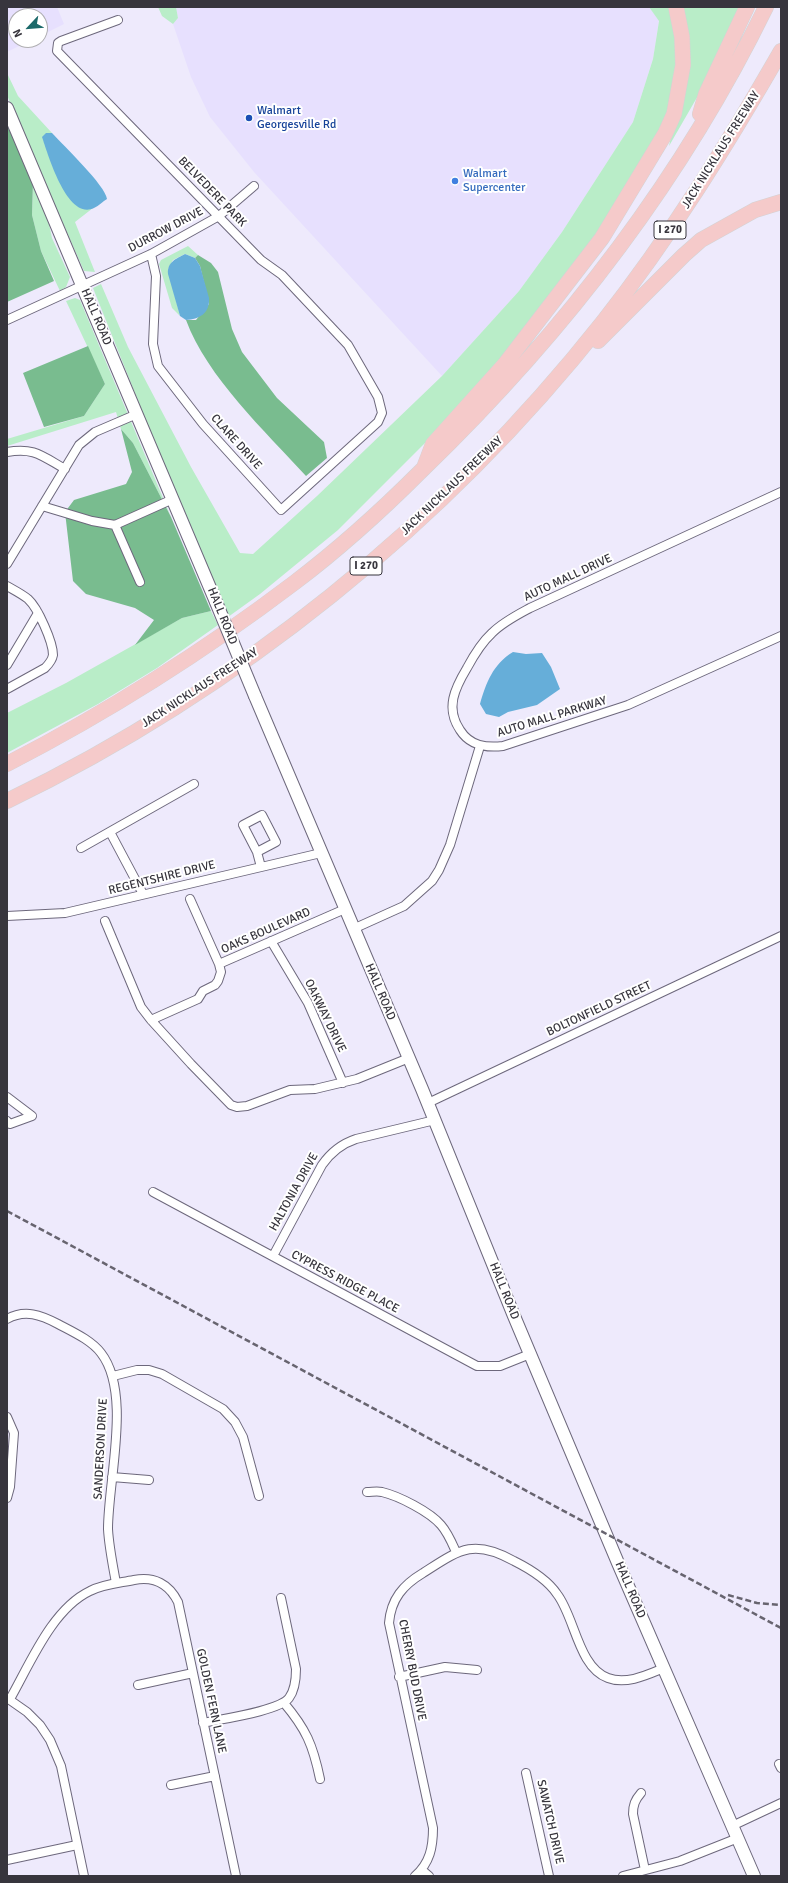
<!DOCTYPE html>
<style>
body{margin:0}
#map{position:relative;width:788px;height:1883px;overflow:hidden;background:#eeeafc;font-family:Signika,sans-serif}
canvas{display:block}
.frame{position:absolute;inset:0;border:8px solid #37353d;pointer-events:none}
.north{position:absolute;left:8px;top:8px;width:40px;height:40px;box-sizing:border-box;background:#fff;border:1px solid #afaeb1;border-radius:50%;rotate:244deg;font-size:11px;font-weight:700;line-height:16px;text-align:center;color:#37353d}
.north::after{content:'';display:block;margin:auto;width:14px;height:18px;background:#1c696a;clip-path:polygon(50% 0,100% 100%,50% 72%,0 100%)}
</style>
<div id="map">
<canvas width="788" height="1883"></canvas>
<div class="frame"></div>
<div class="north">N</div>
</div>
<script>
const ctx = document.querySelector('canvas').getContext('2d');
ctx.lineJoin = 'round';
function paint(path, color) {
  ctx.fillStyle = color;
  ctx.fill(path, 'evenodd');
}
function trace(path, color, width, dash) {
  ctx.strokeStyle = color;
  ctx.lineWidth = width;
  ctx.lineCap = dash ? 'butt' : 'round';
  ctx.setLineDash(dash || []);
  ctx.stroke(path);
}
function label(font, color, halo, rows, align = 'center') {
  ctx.font = font + ' Signika,sans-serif';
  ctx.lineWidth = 4;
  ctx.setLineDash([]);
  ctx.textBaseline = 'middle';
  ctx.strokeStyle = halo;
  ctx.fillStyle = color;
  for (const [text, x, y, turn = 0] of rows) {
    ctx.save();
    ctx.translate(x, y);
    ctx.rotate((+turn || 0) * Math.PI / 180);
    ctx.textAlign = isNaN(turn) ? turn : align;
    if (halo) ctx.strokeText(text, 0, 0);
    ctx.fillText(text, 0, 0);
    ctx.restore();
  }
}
paint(new Path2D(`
 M7,7h50l7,17 -24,12v-20h-24v24h15l-24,12z
 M176,7h473l10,13 -6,39 -20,63 -71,110 -43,59 -77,85 -188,-204 -44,-55 -19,-40 -18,-53 5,-6z`), '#e7e0fe');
paint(new Path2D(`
 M158,7h18l2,11 -5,6 -11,-8z
 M649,7h23l6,63 -14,57 -53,88 -131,173 -142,142 -78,64 -32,23 -64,-151 -71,-178 8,-4 27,63 63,120 49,86 13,1 64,-58 125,-120 77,-85 43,-59 71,-110 20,-63 6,-38z
 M680,7h61l-38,80 -34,59 5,-23z
 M7,73l11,23 34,37h-6l38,76 9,-1 -18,14 20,50 -11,-1 -69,-156 -8,-20z
 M33,181l14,33 5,24 18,39 -4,10 -6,4 -19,-40 -9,-36z
 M188,246l10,9 -3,3 -10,-4 -12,6 -5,9 12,47 -8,-8 -13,-44 2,-4z
 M75,298l5,2 91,217 -38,-74 -12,-14 -5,-17 -109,34v-7l77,-23 21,-32 -39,-83z
 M211,611l7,14 -61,43 -59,36 -91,49v-40l59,-30 116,-65z`), '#b9edc8');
paint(new Path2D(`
 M7,125l26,56 -1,34 9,36 13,30 -47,21z
 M198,255l13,8 7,9 14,57 10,23 35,46 47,44 3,16 -21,18c-41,-45 -99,-99 -120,-156h10l13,-16 -9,-38 -5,-8z
 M88,346l17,38 -21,32 -40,11 -21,-54z
 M121,429l12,14 38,74 40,94 -29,7 -47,27 19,-25 -19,-12 -49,-14 -13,-13 -8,-69 9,-12 52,-16 6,-12z`), '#79bc8f');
paint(new Path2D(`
 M46,133h6c11,12 54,53 55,66 -4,2 -8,7 -13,9 -27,13 -46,-54 -52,-71z
 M185,254l10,4 5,8 9,32c1,16 -10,21 -23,22l-6,-4 -12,-42c-1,-12 8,-15 17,-20z
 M513,652l13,2 16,-1 9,14 9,22 -23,16 -29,7 -9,5 -13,-3 -6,-10c6,-21 13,-40 33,-52z`), '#66aed9');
const minor = new Path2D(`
 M118,20l-57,21 -3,2 -1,8 204,209 21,15 66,70 30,52 4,16 -4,9 -97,88 -78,-86 -45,-58 -5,-22 3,-68 -5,-22
 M7,320l144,-66 68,-38 35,-30
 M7,452c27,-5 35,4 58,17
 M781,492l-251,116c-13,7 -27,14 -38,25 -11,10 -18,22 -25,35 -12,20 -22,40 -7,62 10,16 26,18 43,16l125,-41 153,-69
 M42,506l50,15 23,4 25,57
 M115,525l58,-26
 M7,564l72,-119 16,-13 42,-18
 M7,586c7,4 15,8 21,13 10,9 25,43 25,56 -1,6 -5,10 -8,13l-38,21
 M7,665l31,-52
 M110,832l33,62
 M81,848l113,-64
 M257,852l19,-10 -14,-27 -19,10 14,27 4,15
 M7,916l58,-3 256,-60
 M105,921l36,86 10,13 40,44 40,41 6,2 10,-1 43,-16 25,-1 42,-10 52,-21
 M353,929l51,-23 28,-25 7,-11 11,-25 30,-99
 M271,941l37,62 35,80
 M219,964l126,-55
 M151,1020l47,-21 5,-8 12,-6 3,-4 3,-9 -2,-8 -29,-65
 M7,1097l25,19 -22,8 -3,-3
 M428,1103l353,-167
 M153,1192l324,174h23l30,-12
 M273,1256l49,-91c9,-13 19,-21 34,-26l79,-19
 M7,1319c18,-10 34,-4 51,5 15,8 33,16 43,29 31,40 7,127 7,176 1,18 5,37 8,54
 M113,1376l24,-6h12l13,4 61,35 12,13 8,15 16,59
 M7,1417l7,16 -4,54 -3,11
 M112,1477l37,3
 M367,1492c5,0 10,-1 15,0 17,4 48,20 59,33 7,8 11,18 15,27
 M399,1677l46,-10 32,3
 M138,1685l55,-12
 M7,1698l20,14 13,13 10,15 11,26 23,110
 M10,1699c20,-35 42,-90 80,-108 13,-7 29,-8 44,-11 20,-4 35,4 44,22l58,274
 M284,1703c22,26 29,42 36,76
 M203,1723c18,-4 76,-12 86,-25 6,-8 7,-19 7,-29l-15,-71
 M779,1764l2,4
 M526,1773l23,103
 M171,1785l44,-9
 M641,1793c-6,7 -8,12 -8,21l12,56
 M732,1826l49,-23
 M7,1860l70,-15
 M422,1870l7,6
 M415,1876c15,-13 18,-29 18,-48l-44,-205c2,-24 14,-38 34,-50 36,-23 50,-35 91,-12 16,8 33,18 43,33 18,23 21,73 51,84 18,7 39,-3 56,-10
 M623,1876l57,-15 58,-23`);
const secondary = new Path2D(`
 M7,108l209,494
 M255,696l167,393 92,227 104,247 136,313`);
const motorway = new Path2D(`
 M700,114l6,-20 41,-87
 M598,341l86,-86 17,-15 54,-30 26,-8
 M425,465l8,-21 72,-80 97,-126 63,-104 9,-20 9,-49 -1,-28 -6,-30
 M7,764c101,-52 196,-112 287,-181 45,-34 87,-72 127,-112 139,-134 260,-290 345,-464
 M7,801c230,-111 437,-278 596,-479 67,-85 124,-177 178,-271`);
trace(minor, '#6d687c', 10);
trace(secondary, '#6d687c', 14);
trace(motorway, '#d3d3d4', 16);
trace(minor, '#fff', 8);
trace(secondary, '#fff', 12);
trace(motorway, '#f5caca', 15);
trace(new Path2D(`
 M7,1211l774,417
 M728,1595l29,8 24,2`), '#67646f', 2.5, [6, 3]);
const secondaryBridge = new Path2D(`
 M216,602l39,94`);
trace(secondaryBridge, '#6d687c', 14, []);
trace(secondaryBridge, '#fff', 12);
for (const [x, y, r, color] of [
 [249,118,4,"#1a4fb4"],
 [455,181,4,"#3f7fe0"]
]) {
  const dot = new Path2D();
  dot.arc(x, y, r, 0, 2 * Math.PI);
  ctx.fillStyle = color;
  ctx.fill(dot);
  trace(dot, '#fff', 1.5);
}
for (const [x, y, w] of [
 [670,230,32],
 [366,566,32]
]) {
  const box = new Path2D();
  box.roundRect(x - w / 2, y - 9, w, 18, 3);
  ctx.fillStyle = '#fff';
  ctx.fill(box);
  trace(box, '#37353d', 1);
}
label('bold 11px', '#37353d', null, [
 ["I 270",670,230],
 ["I 270",366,566]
]);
label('12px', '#164399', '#fff', [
 ["Walmart",257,111],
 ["Georgesville Rd",257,125]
], 'left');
label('12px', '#37353d', '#fff', [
 ["JACK NICKLAUS FREEWAY",721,150,-58],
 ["BELVEDERE PARK",212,192,46],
 ["DURROW DRIVE",166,230,-28],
 ["HALL ROAD",96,317,67],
 ["CLARE DRIVE",236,442,48],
 ["JACK NICKLAUS FREEWAY",452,486,-44],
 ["AUTO MALL DRIVE",568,578,-25],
 ["HALL ROAD",222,616,68],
 ["JACK NICKLAUS FREEWAY",200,688,-33],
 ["AUTO MALL PARKWAY",552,717,-17],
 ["REGENTSHIRE DRIVE",162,878,-14],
 ["OAKS BOULEVARD",266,931,-24],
 ["HALL ROAD",380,992,67],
 ["BOLTONFIELD STREET",599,1009,-25],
 ["OAKWAY DRIVE",325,1016,64],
 ["HALTONIA DRIVE",294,1192,-61],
 ["CYPRESS RIDGE PLACE",345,1282,28],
 ["HALL ROAD",504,1291,68],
 ["SANDERSON DRIVE",101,1449,-87],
 ["HALL ROAD",630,1590,67],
 ["CHERRY BUD DRIVE",412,1670,79],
 ["GOLDEN FERN LANE",211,1701,78],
 ["SAWATCH DRIVE",550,1822,77]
]);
label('12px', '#366cbe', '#fff', [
 ["Walmart",463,174],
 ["Supercenter",463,188]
], 'left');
</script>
